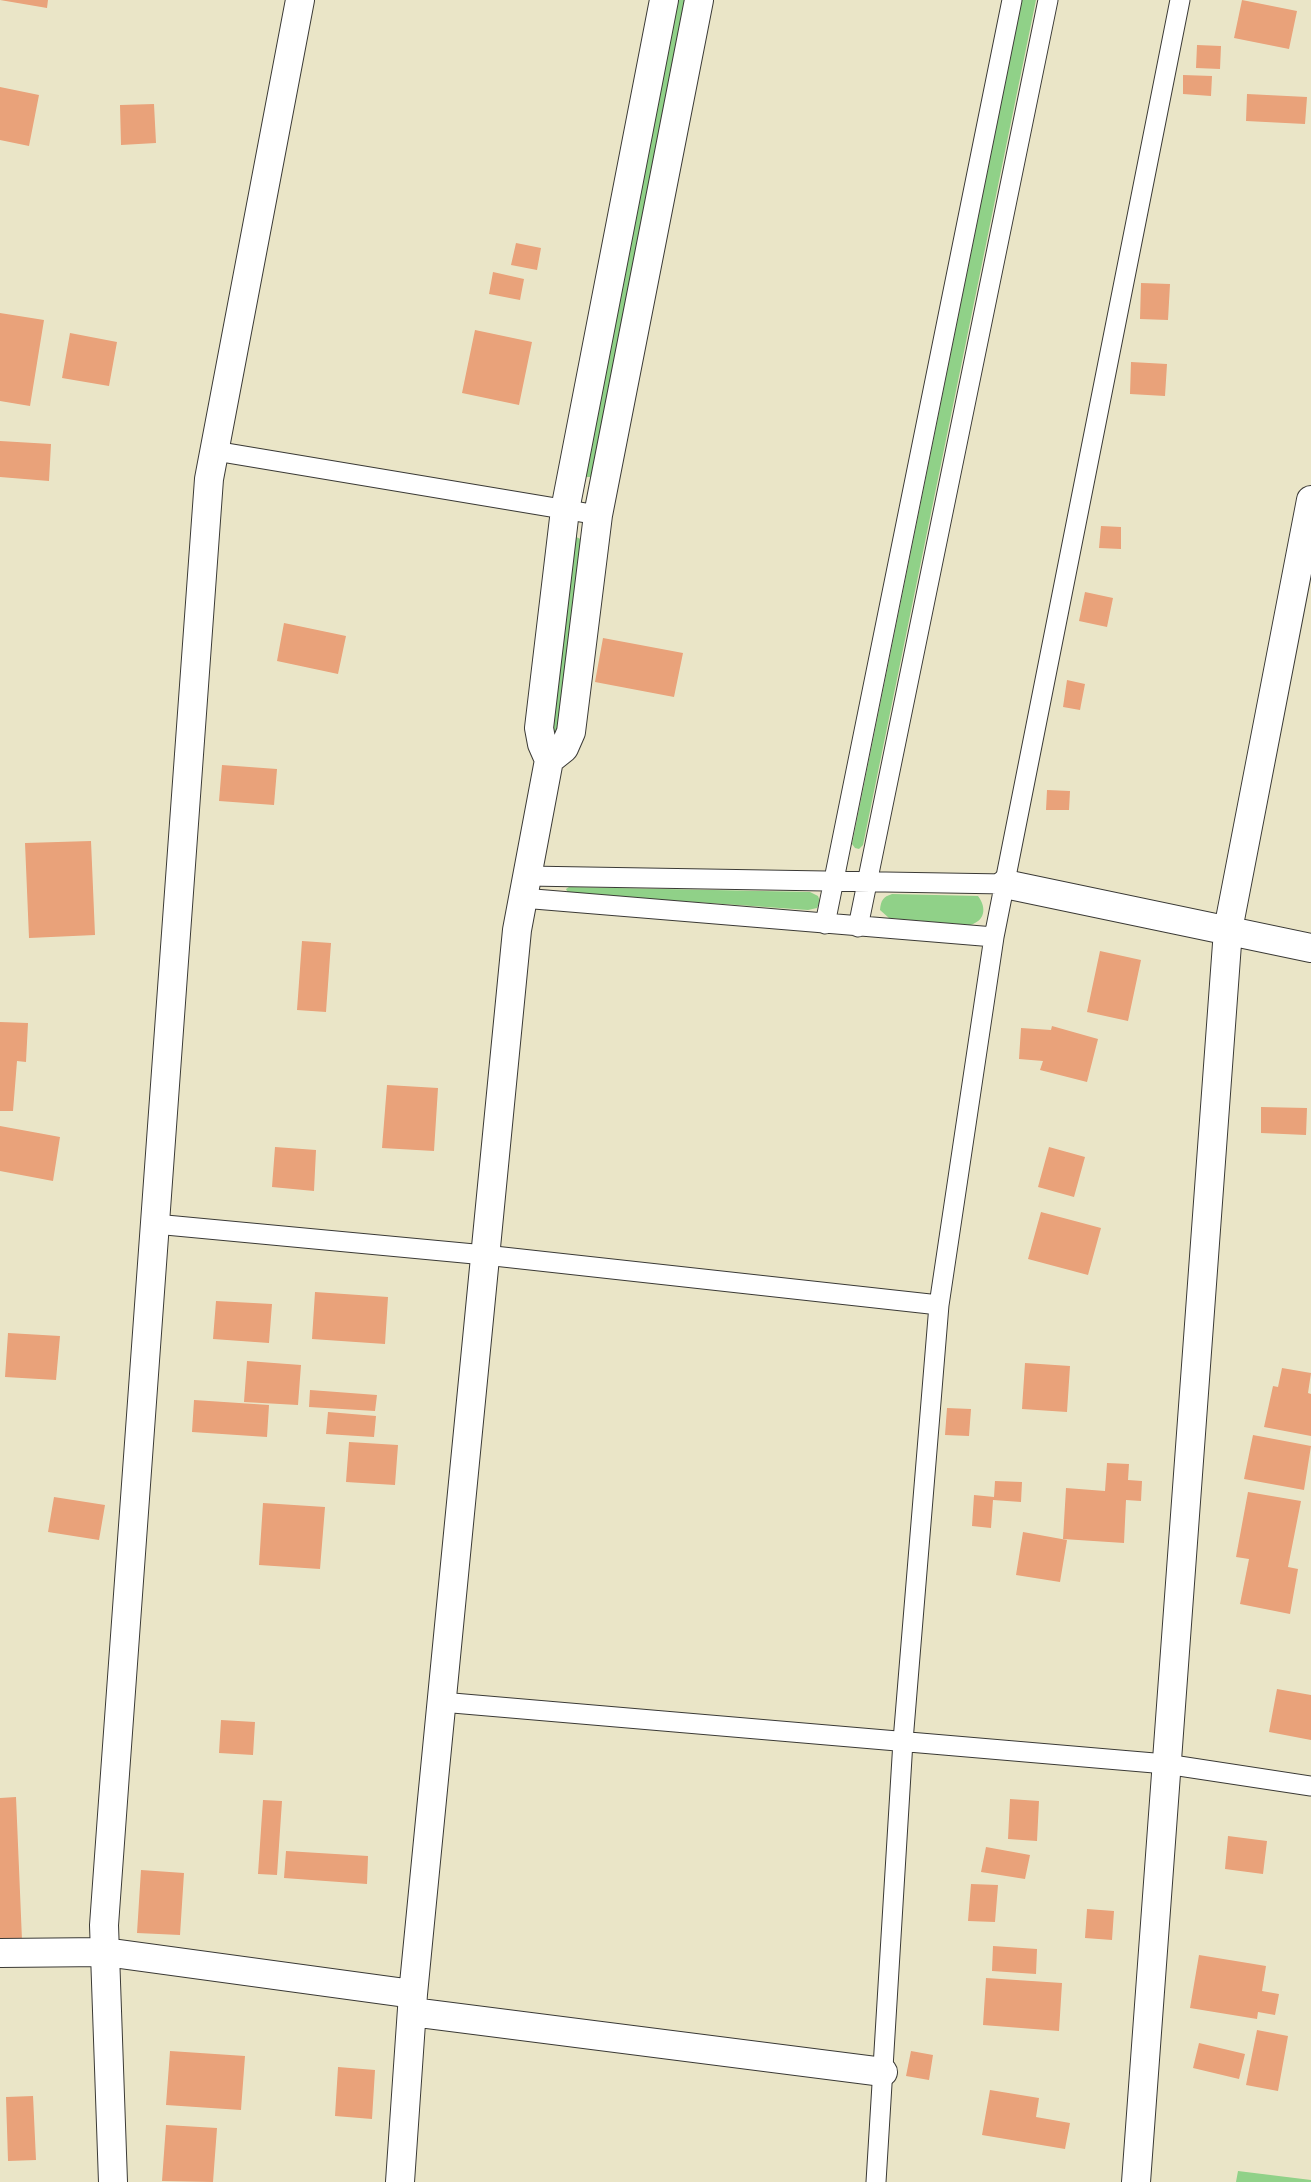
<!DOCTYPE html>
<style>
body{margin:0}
canvas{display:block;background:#eae5c7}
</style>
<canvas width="1311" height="2182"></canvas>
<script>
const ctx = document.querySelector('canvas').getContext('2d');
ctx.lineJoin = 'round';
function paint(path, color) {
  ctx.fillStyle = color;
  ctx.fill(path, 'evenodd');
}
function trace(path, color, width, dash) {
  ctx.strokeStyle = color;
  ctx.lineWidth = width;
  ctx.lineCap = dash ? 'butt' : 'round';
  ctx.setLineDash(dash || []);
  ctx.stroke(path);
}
paint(new Path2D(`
 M675,0h13l-94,477h-8l-3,-2z
 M1022,0h14l-173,845 -4,4 -4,-1 -3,-4z
 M576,537l7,3 -26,195 -6,-3 22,-194z
 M569,887l241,5 8,4 2,5 -3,7 -9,2 -240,-17 -2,-4z
 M892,894l86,2c9,12 7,25 -8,29l-81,-7 -9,-8c1,-10 3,-13 12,-16z
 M1238,2171l73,9v2h-75z`), '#90d188');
paint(new Path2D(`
 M0,0h48l-1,8z
 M1242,0l55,11 -8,38 -55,-11z
 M1197,45l24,1 -1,23 -24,-1z
 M1183,75l29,1 -1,20 -28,-2z
 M0,87l39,8 -10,51 -29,-6z
 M1247,94l60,3 -2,27 -59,-3z
 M154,104l2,39 -35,2 -1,-40z
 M516,243l25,5 -4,22 -26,-5z
 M493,272l31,7 -4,21 -31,-6z
 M1141,283l29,1 -2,36 -28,-1z
 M0,313l44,7 -14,86 -30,-5z
 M475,330l57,12 -13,63 -57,-12z
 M70,333l47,9 -8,44 -47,-8z
 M1131,362l36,2 -2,32 -35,-2z
 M0,441l51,3 -2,37 -49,-4z
 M1101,526l20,1v22l-22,-1z
 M1085,592l28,6 -6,29 -28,-6z
 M284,623l62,13 -8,38 -61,-13z
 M603,638l80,15 -9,44 -79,-15z
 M1067,680l18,4 -5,26 -17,-3z
 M222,765l55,4 -3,36 -55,-4z
 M1047,790l23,1 -1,19h-23z
 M91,841l4,94 -66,3 -4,-95z
 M302,941l29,2 -5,69 -29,-2z
 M1100,951l41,9 -13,61 -41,-9z
 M0,1022l28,1 -2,39 -9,-1 -4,50h-13z
 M1052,1026l46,13 -11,43 -47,-12 3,-9 -24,-2 2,-31 30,2z
 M387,1085l51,3 -4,63 -52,-3z
 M1261,1107l46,1 -1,27 -45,-2z
 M0,1126l60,11 -7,44 -53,-10z
 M275,1147l41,3 -2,41 -42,-4z
 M1049,1147l36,10 -11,40 -36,-10z
 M1041,1212l60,16 -13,47 -60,-16z
 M315,1292l73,5 -3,47 -73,-5z
 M216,1301l56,3 -3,39 -56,-4z
 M8,1333l52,3 -4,44 -51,-3z
 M247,1361l54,4 -3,40 -54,-3z
 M1025,1363l45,3 -3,46 -45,-3z
 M1282,1368l29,5 -3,20 3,1v42l-47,-9 9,-41 5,1z
 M310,1390l67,5 -2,16 -66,-4z
 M194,1400l75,5 -2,32 -75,-5z
 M947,1408l24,1 -2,27 -24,-1z
 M328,1412l48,4 -2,21 -48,-3z
 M1253,1435l58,11 -7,44 -60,-11z
 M349,1442l49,3 -3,40 -49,-3z
 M1107,1463l22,1 -1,16 14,1 -1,20 -15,-1 -2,43 -61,-4 3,-51 39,3z
 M995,1481l27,1 -1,20 -28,-2 -2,28 -19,-2 2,-31 20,2z
 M1248,1492l53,9 -13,66 10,2 -8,45 -50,-10 9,-45 -13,-2z
 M54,1497l51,8 -6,35 -51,-8z
 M263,1503l62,4 -5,62 -61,-4z
 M1023,1532l44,8 -7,42 -44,-7z
 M1277,1689l34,6v45l-42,-8z
 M221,1720l34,2 -2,33 -34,-2z
 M16,1797l6,143 -22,1v-143z
 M1010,1799l29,2 -2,40 -29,-2z
 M263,1800l19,1 -5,74 -19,-1z
 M1228,1836l39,5 -4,33 -38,-5z
 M986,1847l44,8 -5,24 -44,-7z
 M286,1851l82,5 -1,28 -83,-6z
 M141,1870l43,3 -4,62 -43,-2z
 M971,1884l27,1 -3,37 -27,-1z
 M1087,1909l27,2 -2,29 -27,-2z
 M993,1946l44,3 -1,25 -44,-3z
 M1199,1955l67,11 -4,25 17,3 -4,21 -17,-3 -1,7 -67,-11z
 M986,1978l76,5 -3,48 -76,-6z
 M1257,2030l31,6 -10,55 -32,-6z
 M1199,2043l46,11 -6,25 -46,-11z
 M170,2051l75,5 -4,54 -75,-5z
 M911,2051l22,4 -4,25 -23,-4z
 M338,2067l37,3 -3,49 -37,-3z
 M990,2090l49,8 -3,19 34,6 -5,26 -83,-14z
 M33,2096l3,64 -28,1 -2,-64z
 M166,2125l51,3 -4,54 -51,-1z`), '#e9a27a');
const service = new Path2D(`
 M215,451l383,64
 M527,876l478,8
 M522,898l472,39
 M825,924l187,-924
 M858,927l190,-927
 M155,1224l330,31 454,50
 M441,1702l725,62 145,22
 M876,2182l27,-441 36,-436 55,-368 186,-937`);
const minor = new Path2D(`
 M549,760l15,-12 7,-16 27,-217 101,-515
 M1005,884l306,64
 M0,1953l105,-1 308,42
 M412,2012l471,60
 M113,2182l-9,-257 105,-1446 91,-479
 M400,2182l13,-188 104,-1064 32,-170 -7,-16 -3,-16 26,-218 99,-510
 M1136,2182l92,-1252 83,-430`);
trace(service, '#3b3a36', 21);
trace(minor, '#3b3a36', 30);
trace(service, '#fff', 19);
trace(minor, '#fff', 28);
</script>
